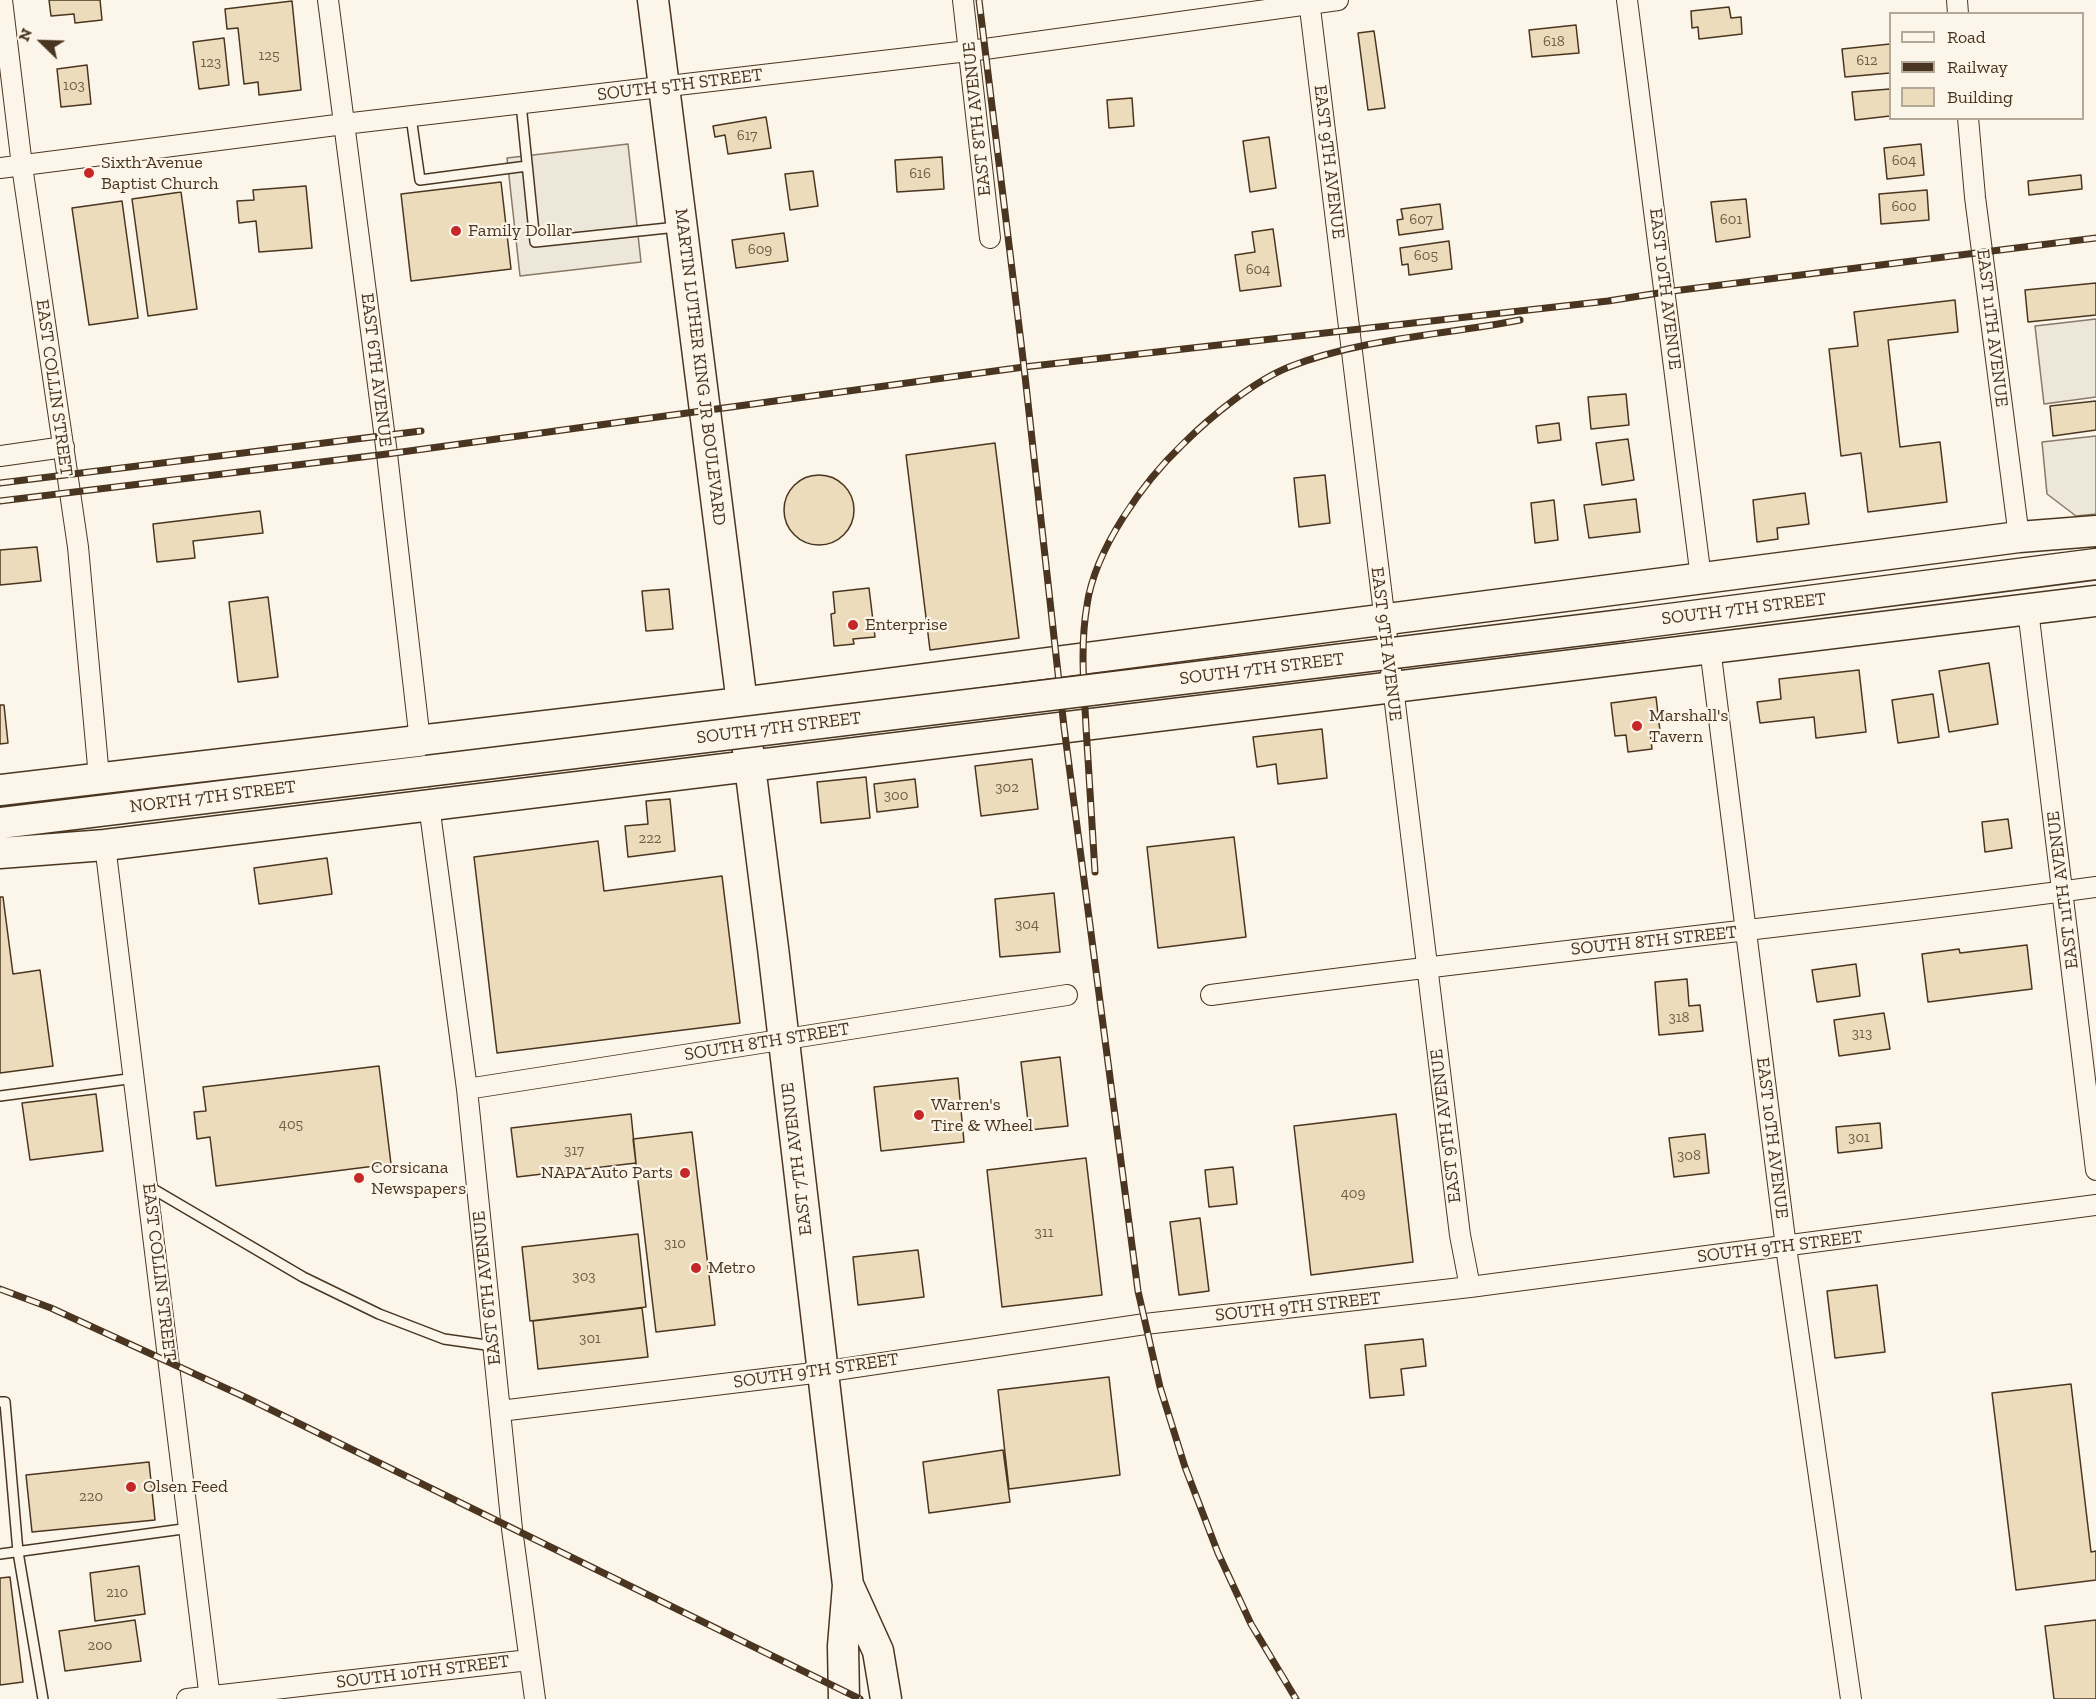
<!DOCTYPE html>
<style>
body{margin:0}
#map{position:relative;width:2096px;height:1699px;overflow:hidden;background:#fbf6e9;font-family:"Zilla Slab",serif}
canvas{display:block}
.legend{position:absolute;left:1889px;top:12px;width:195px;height:108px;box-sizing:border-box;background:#fbf6e9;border:2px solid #b4a999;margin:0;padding:8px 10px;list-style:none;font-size:18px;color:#4a3520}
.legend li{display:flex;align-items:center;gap:12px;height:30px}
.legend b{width:30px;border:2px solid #b4a999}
.north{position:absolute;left:12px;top:12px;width:60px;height:60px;-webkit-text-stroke:4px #fbf6e9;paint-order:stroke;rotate:293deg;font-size:16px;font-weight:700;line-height:24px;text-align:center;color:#4a3520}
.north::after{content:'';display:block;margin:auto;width:21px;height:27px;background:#4a3520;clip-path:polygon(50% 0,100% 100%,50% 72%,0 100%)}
</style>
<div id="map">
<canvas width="2096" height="1699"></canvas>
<ul class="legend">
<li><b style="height:8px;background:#fbf6e9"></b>Road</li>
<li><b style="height:8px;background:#4a3520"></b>Railway</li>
<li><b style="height:16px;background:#ecdcbc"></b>Building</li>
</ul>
<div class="north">N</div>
</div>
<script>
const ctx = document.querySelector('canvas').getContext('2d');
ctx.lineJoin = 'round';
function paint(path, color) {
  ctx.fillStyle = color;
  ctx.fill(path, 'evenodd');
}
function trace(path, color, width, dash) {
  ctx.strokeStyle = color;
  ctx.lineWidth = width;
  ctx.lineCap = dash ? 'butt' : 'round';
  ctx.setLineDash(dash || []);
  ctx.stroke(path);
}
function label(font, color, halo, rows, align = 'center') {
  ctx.font = font + ' "Zilla Slab",serif';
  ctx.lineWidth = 4.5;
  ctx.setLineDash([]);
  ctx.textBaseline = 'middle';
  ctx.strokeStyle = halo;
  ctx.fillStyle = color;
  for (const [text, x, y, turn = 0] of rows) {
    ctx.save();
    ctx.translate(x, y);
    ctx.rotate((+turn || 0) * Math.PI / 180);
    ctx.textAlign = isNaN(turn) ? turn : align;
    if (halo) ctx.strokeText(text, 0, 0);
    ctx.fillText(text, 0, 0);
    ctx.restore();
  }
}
const parking = new Path2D(`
 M628,144l13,118 -121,14 -13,-118z
 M2096,319v78l-52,7 -9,-78z
 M2096,436v78l-20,2 -29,-22 -5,-52z`);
paint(parking, '#ede7d9');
trace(parking, '#887966', 1.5);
const building = new Path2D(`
 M49,0h51l2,20 -27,3 -1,-9 -23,2z
 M292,1l9,89 -42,5 -1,-13 -14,2 -6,-56 -11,1 -2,-20z
 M1729,7l2,11 10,-1 1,17 -43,5 -1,-12 -6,1 -1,-17z
 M1576,25l3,28 -47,4 -3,-27z
 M1374,31l11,77 -17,2 -10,-77z
 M224,38l5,47 -30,4 -6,-47z
 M1890,44v29l-45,4 -3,-28z
 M87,65l4,39 -30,3 -4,-38z
 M1890,89v27l-35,4 -3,-28z
 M1132,98l2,28 -25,2 -2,-28z
 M766,117l5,31 -43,6 -3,-19 -10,2 -2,-11z
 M1269,137l7,51 -26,4 -7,-51z
 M1921,144l3,31 -37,4 -3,-31z
 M942,157l2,32 -47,3 -2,-32z
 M813,171l5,35 -28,4 -5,-36z
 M2081,175l1,14 -53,6 -1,-14z
 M501,182l10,87 -100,12 -10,-87z
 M306,186l6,62 -53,4 -3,-31 -17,2 -2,-22 17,-1 -1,-10z
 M1927,190l2,30 -48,4 -2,-30z
 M181,192l16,117 -49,7 -16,-117z
 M1746,199l4,38 -34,5 -5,-40z
 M122,201l16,117 -49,7 -17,-117z
 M1440,204l3,25 -44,6 -2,-15 6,-1 -2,-10z
 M1273,229l8,57 -41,5 -5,-36 20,-3 -3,-20z
 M784,233l4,28 -52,7 -4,-28z
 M1449,241l3,28 -43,6 -1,-11 -6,1 -2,-17z
 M2096,283v32l-68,7 -3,-32z
 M1955,300l3,32 -70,8 12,107 40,-5 7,60 -79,10 -7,-59 -20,3 -12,-107 29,-3 -4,-34z
 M1626,394l3,31 -38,4 -3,-32z
 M2096,401v29l-43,6 -3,-30z
 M1559,423l2,17 -23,3 -2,-17z
 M1628,439l6,41 -32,5 -6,-42z
 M995,443l24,195 -89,12 -24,-195z
 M1325,475l5,48 -31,4 -5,-49z
 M784 510a35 35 0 1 1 70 0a35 35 0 1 1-70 0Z
 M1805,493l4,31 -32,4 1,11 -21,3 -4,-42z
 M1636,499l4,33 -51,6 -5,-33z
 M1554,500l4,40 -23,3 -4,-40z
 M260,511l3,22 -70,8 2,17 -38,4 -4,-38z
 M37,547l4,34 -41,4v-35z
 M869,588l6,49 -22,2 1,5 -20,2 -3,-32 4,-1 -2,-21z
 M669,589l4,40 -27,2 -4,-40z
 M268,597l10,80 -40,5 -9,-80z
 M1989,663l9,61 -49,8 -10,-61z
 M1859,670l7,62 -50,6 -2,-21 -54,6 -3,-21 24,-3 -2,-20z
 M1933,694l6,43 -41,6 -6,-43z
 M1656,697l4,34 -10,1 2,17 -24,3 -2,-17 -11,1 -4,-33z
 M0,705h4l4,38 -8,1z
 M1322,729l5,49 -49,6 -2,-20 -19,3 -4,-30z
 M1032,759l6,50 -57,7 -6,-50z
 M866,777l4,41 -49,5 -4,-41z
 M915,779l3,28 -41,5 -3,-28z
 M670,799l5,52 -47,6 -3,-31 23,-2 -2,-23z
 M2008,819l4,29 -27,4 -3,-30z
 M1234,837l12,100 -88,11 -11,-101z
 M598,841l6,50 118,-15 18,147 -243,30 -23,-196z
 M327,858l5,36 -73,10 -5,-36z
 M1054,893l6,59 -60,5 -5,-58z
 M0,897h3l10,77 27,-4 13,96 -53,7z
 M2027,945l5,44 -104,13 -6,-48 37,-5 1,4z
 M1856,964l4,32 -43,6 -5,-32z
 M1687,979l2,27 11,-1 3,26 -44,4 -4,-53z
 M1884,1013l6,36 -51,7 -5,-36z
 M1060,1057l8,69 -39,4 -8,-68z
 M379,1066l12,98 -175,22 -6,-49 -13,2 -3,-27 12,-1 -3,-24z
 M958,1078l6,64 -83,9 -7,-64z
 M96,1094l7,57 -73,9 -8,-57z
 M631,1114l5,49 -119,14 -6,-49z
 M1396,1114l17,148 -102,13 -17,-149z
 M1880,1123l2,25 -44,5 -2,-26z
 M692,1132l23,193 -59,7 -23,-193z
 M1705,1134l4,39 -35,4 -5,-39z
 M1086,1158l16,137 -100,12 -15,-137z
 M1233,1167l4,37 -28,3 -4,-37z
 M1200,1218l9,73 -30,4 -9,-73z
 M638,1234l8,73 -116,14 -8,-74z
 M918,1250l6,47 -66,8 -5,-48z
 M1877,1285l8,67 -50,6 -8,-67z
 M642,1308l6,49 -110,12 -5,-48z
 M1423,1339l3,27 -25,3 3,26 -34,3 -5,-53z
 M1109,1377l11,98 -111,14 -11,-99z
 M2071,1384l20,168 5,-1v29l-80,10 -24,-197z
 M1003,1450l7,52 -81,11 -6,-51z
 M149,1462l6,58 -123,12 -6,-57z
 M139,1566l6,48 -50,7 -5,-48z
 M10,1577l13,105 -23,3v-107z
 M135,1620l6,41 -76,10 -6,-40z
 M2096,1620v79h-42l-9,-73z`);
paint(building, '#ecdcbc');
trace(building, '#4a3520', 1.5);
const service = new Path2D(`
 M521,104l14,138 142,-15
 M411,117l9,63 107,-14
 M0,1096l135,-18
 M148,1186l155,91 76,37 65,25 49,7
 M0,1402h5l13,150 25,147
 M0,1554l190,-26`);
const minor = new Path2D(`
 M2,0l20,166 56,381 21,230
 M328,0l59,454 33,287
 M963,0l27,238
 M1309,0l151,1235 10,52
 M1627,0l74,578
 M1957,0l1,14
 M1968,118l7,79 44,340
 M0,168l344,-44 641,-75 353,-49
 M0,456l64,-9
 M2028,610l68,560
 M1710,648l76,599 65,452
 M429,805l38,284 45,440 23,170
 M105,845l105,854
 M1211,995c295,-40 590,-68 885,-108
 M467,1089l600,-94
 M500,1411l322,-39 323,-48 325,-37 626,-82
 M187,1699l342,-39`);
const primary = new Path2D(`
 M653,0l120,948 75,637 -5,61 1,53
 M1623,625l473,-61
 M0,790l741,-87 1278,-166 77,-6
 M0,823l427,-52
 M0,853l105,-8 1991,-244
 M849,1587l29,64 8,48`);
trace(service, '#4a3520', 12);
trace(minor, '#4a3520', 22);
trace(primary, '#4a3520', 33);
trace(service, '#fbf6e9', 9);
trace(minor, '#fbf6e9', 20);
trace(primary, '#fbf6e9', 30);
const rail = new Path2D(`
 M979,0l45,367 40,360 74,564 22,96 25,80 33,86 33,71 45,75
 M0,483l421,-52
 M0,501l387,-47 637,-87 584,-66 57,-9 431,-54
 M1095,872c-3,-48 -6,-97 -9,-145 -2,-41 -6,-81 1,-122 8,-56 56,-123 96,-161 27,-27 71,-63 106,-77 73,-29 155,-32 231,-47
 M0,1289l51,19 196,90 613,301`);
trace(rail, '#4a3520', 7);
trace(rail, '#fbf6e9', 4.5, [14]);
const primaryBridge = new Path2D(`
 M427,771l1196,-146`);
trace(primaryBridge, '#4a3520', 33, []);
trace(primaryBridge, '#fbf6e9', 30);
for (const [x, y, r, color] of [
 [89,173,6,"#c62828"],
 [456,231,6,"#c62828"],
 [853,625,6,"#c62828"],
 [1637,726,6,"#c62828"],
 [919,1115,6,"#c62828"],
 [685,1173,6,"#c62828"],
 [359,1178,6,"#c62828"],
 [696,1268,6,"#c62828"],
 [131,1487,6,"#c62828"]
]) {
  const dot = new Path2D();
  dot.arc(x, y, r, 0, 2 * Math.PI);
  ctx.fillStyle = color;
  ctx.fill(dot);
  trace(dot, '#fbf6e9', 2);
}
label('15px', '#725f47', null, [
 ["618",1554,42],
 ["125",269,56],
 ["612",1867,61],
 ["123",211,63],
 ["103",74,86],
 ["617",747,136],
 ["604",1904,161],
 ["616",920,174],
 ["600",1904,207],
 ["607",1421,220],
 ["601",1731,220],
 ["609",760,250],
 ["605",1426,256],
 ["604",1258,270],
 ["302",1007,788],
 ["300",896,796],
 ["222",650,839],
 ["304",1027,925],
 ["318",1679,1018],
 ["313",1862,1034],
 ["405",291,1125],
 ["301",1859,1138],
 ["317",574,1151],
 ["308",1689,1156],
 ["409",1353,1194],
 ["311",1044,1233],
 ["310",675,1244],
 ["303",584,1277],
 ["301",590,1339],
 ["220",91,1497],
 ["210",117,1593],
 ["200",100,1646]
]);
label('18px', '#4a3520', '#fbf6e9', [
 ["SOUTH 5TH STREET",680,85,-7],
 ["EAST 8TH AVENUE",977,119,-96],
 ["EAST 9TH AVENUE",1329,162,83],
 ["EAST 10TH AVENUE",1665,289,83],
 ["EAST 11TH AVENUE",1992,328,83],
 ["MARTIN LUTHER KING JR BOULEVARD",700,367,83],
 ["EAST 6TH AVENUE",376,370,83],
 ["EAST COLLIN STREET",54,388,82],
 ["SOUTH 7TH STREET",1744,609,-7],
 ["EAST 9TH AVENUE",1386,644,83],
 ["SOUTH 7TH STREET",1262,669,-7],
 ["SOUTH 7TH STREET",779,728,-7],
 ["NORTH 7TH STREET",213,797,-7],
 ["EAST 11TH AVENUE",2063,890,-97],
 ["SOUTH 8TH STREET",1654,941,-6],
 ["SOUTH 8TH STREET",767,1042,-9],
 ["EAST 9TH AVENUE",1446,1126,-97],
 ["EAST 10TH AVENUE",1772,1138,83],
 ["EAST 7TH AVENUE",797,1159,-97],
 ["SOUTH 9TH STREET",1780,1247,-7],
 ["EAST COLLIN STREET",159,1272,83],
 ["EAST 6TH AVENUE",487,1288,-96],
 ["SOUTH 9TH STREET",1298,1307,-6],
 ["SOUTH 9TH STREET",816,1371,-8],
 ["SOUTH 10TH STREET",423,1672,-7]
]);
label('18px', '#4a3520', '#fbf6e9', [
 ["Sixth Avenue",101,163],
 ["Baptist Church",101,184],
 ["Family Dollar",468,231],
 ["Enterprise",865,625],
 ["Marshall's",1649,716],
 ["Tavern",1649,737],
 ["Warren's",931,1105],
 ["Tire & Wheel",931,1126],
 ["Corsicana",371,1168],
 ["Newspapers",371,1189],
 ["NAPA Auto Parts",673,1173,"right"],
 ["Metro",708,1268],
 ["Olsen Feed",143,1487]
], 'left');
</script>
